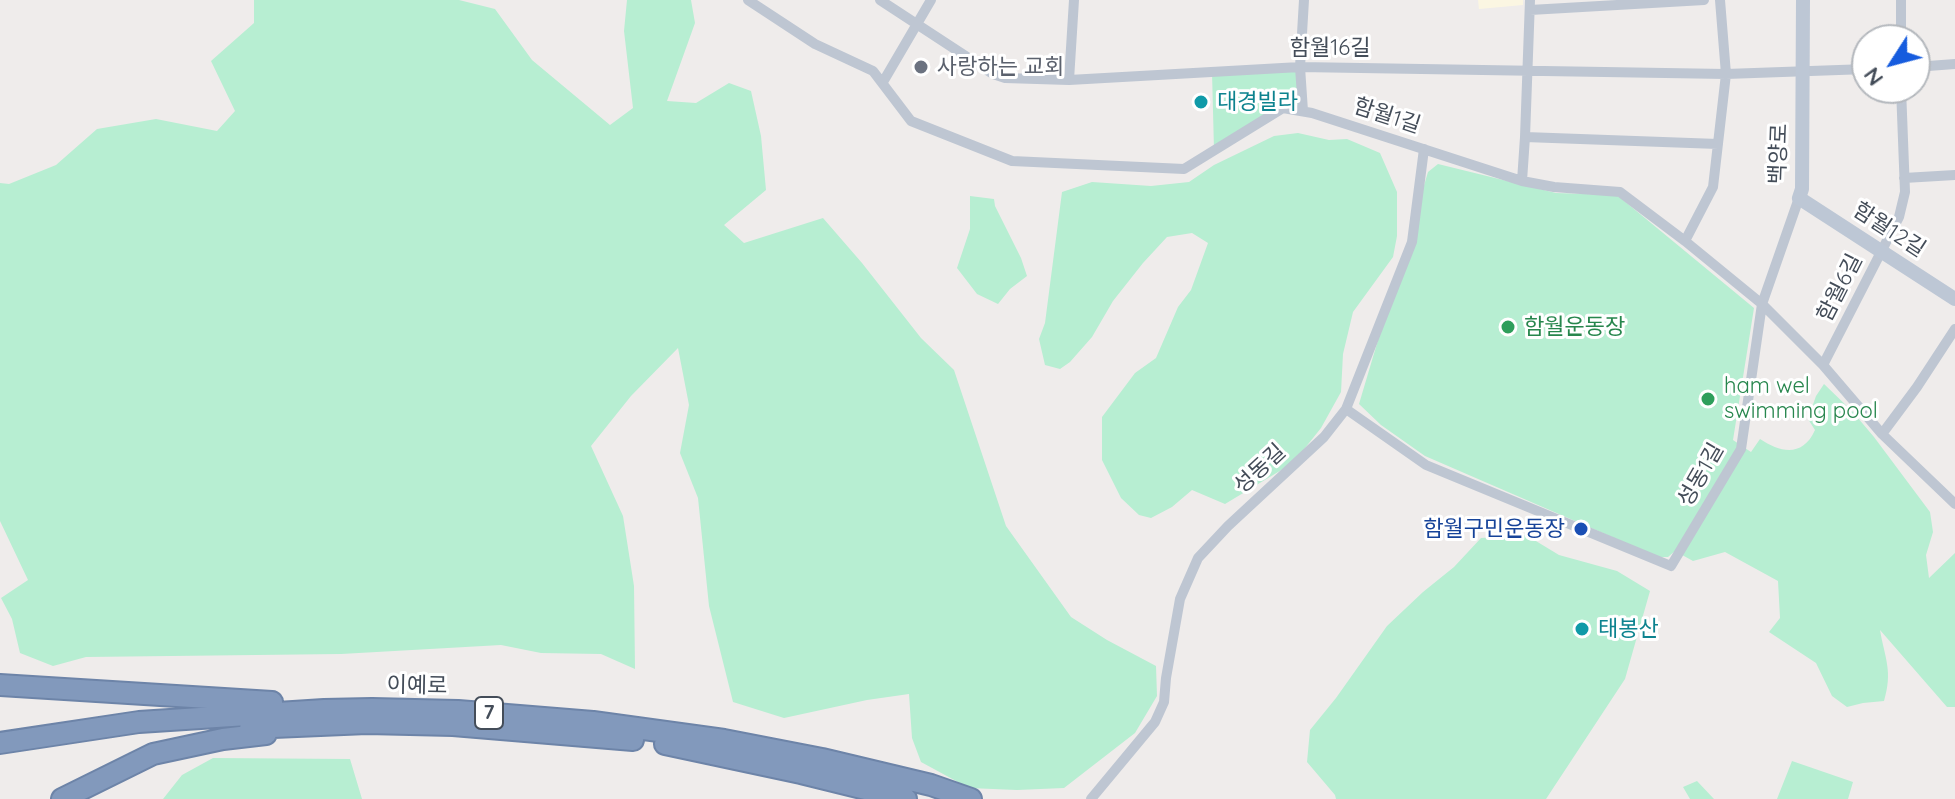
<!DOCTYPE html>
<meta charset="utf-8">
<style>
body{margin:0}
#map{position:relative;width:1955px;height:799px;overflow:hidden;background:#efeceb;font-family:Quicksand,sans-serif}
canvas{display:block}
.north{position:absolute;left:1851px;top:24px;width:80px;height:80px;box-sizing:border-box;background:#fff;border:2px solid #b4b8bd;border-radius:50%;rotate:234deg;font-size:22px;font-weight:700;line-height:32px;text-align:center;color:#444d59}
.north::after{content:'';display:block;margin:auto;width:28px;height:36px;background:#165cde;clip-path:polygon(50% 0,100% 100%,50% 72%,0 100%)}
</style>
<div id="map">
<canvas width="1955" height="799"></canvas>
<div class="north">N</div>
</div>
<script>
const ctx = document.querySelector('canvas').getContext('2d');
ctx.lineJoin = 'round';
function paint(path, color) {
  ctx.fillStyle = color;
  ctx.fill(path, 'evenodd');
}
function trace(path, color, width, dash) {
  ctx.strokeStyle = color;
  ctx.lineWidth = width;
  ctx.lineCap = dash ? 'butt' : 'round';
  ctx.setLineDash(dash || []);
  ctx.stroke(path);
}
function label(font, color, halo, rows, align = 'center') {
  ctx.font = font + ' Quicksand,"Noto Sans KR",sans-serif';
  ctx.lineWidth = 6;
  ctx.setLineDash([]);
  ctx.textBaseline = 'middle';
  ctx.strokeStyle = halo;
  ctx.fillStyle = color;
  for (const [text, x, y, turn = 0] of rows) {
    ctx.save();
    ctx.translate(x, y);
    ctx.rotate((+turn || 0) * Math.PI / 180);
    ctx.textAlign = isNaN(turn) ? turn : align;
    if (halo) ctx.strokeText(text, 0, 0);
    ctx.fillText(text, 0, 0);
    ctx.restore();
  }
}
paint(new Path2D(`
 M1478,0h45v5l-44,4z`), '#fbf6e2');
paint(new Path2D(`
 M254,0h205l36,9 37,51 78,65 23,-17 -9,-77 3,-31h64l4,23 -28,78 29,2 33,-20 22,8 10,45 5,54 -42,35 20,18 79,-25 39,45 59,75 33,32 52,156 65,91 36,23 49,26 1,30 -22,37 -71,55 -47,2 -48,-2 -48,-26 -9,-24 -3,-44 -42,6 -83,18 -51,-16 -24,-96 -11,-108 -18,-45 9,-48 -11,-57 -47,48 -40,50 32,70 11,70 1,83 -34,-15 -60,-1 -40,-8 -160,9 -255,3 -33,9 -33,-13 -8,-34 -11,-21 27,-18 -28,-59v-338l9,1 47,-19 41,-36 59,-10 61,12 18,-20 -24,-50 43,-38z
 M1300,67l2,42 -19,-1 -69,42 -2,-78z
 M1298,133l31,7 18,-1 33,14 17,39v44l-4,21 -40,55 -10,42 -2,38 -20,36 -28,35 -68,41 -33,-14 -20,17 -21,11 -12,-3 -18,-17 -19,-38v-43l33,-44 21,-15 22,-51 13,-17 17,-47 -16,-10 -25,4 -24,26 -30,38 -21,36 -22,25 -10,7 -15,-4 -6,-26 6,-16 17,-131 30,-10 59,4 38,-4 25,-17 60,-29z
 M1438,164l118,29 61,2 137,113 -21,132 18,12 9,-13c21,14 43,18 55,-9l-7,-11 8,-23 8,-12 28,27 22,26 56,75 3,20 -7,23 3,23 26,-25v154h-8l-67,-77c5,29 13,41 4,71l-21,2 -16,4 -15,-11 -16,-33 -47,-31 11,-14 -2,-37 -53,-29 -32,9 -18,-10 -7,6h-10l-233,-101 -44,-31 -22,-21 69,-232z
 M970,196l24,3 1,7 26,52 6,18 -17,13 -12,15 -21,-10 -20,-26 13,-39z
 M1526,535l33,20 58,16 33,20 -25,88 -79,120h-210l-1,-4 -28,-33 3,-32 26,-32 51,-72 36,-34 31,-25 27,-29z
 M213,758l137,1 12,40h-199l19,-24z
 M1792,761l61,21 -5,17h-71z
 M1697,781l17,18h-24l-7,-12z`), '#b7eed2');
const highway = new Path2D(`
 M0,685l272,17
 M250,728l117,-5 86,2 180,15
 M0,743l139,-21 185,-12 48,-1 86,2 135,11 131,18 98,19 109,26 40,14
 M665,744l136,29 105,26
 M62,799l91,-45 70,-15 43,-5`);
trace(highway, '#6d84a8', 24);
trace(new Path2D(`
 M748,0l67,44 58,27 38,50 101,40 172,8 99,-61 29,5 210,68 32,6 66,5 65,49 77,63 61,61 59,69 73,70
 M880,0l113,74 12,4 64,2 231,-13 426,7 141,-5
 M1530,10l174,-10
 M1901,40v-40
 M1915,67l40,-3
 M1069,80l5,-80
 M883,82l48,-82
 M1303,111l-3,-44 4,-67
 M1525,137l193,7
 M1904,178l51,-3
 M1522,181l3,-44 5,-137
 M1685,241l28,-54 13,-113 -6,-74
 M1823,365l76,-148 6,-25 -4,-104
 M1346,409l80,56 245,101 70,-117 21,-145 37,-106
 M1882,434l35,-47 38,-58
 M1091,799l64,-77 9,-20 2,-24 14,-79 18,-41 30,-32 96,-89 22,-28 66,-167 12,-93`), '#bec6d2', 10);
trace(new Path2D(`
 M1803,0l-1,189 -3,9 156,101`), '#bdc7d5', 14);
trace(highway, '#8299bc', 20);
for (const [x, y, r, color] of [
 [921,67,8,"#6b7280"],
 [1201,102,8,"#0f9aa8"],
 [1508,327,8,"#2e9e5b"],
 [1708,399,8,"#2e9e5b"],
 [1581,529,8,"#1a4fb4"],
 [1582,629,8,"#0f9aa8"]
]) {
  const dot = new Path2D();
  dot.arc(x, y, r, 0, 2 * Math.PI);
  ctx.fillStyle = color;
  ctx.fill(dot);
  trace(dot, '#fff', 3);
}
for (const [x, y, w] of [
 [489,713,28]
]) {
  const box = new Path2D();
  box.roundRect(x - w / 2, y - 16, w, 32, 6);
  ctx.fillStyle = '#fff';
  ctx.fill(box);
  trace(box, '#444d59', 2);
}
label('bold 20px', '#444d59', null, [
 ["7",489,713]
]);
label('22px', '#444d59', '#fff', [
 ["함월16길",1330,48],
 ["함월1길",1387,116,18],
 ["백양로",1779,154,-88],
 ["함월12길",1889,230,33],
 ["함월6길",1840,288,-63],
 ["성동길",1260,469,-43],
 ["성동1길",1701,475,-60],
 ["이예로",417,686,1]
]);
label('22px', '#5b616d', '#fff', [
 ["사랑하는 교회",937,67]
], 'left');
label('22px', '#0d838f', '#fff', [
 ["대경빌라",1217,102],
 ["태봉산",1598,629]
], 'left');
label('22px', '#27864d', '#fff', [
 ["함월운동장",1524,327],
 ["ham wel",1724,386],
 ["swimming pool",1724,411]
], 'left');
label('22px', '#164399', '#fff', [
 ["함월구민운동장",1565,529]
], 'right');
</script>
